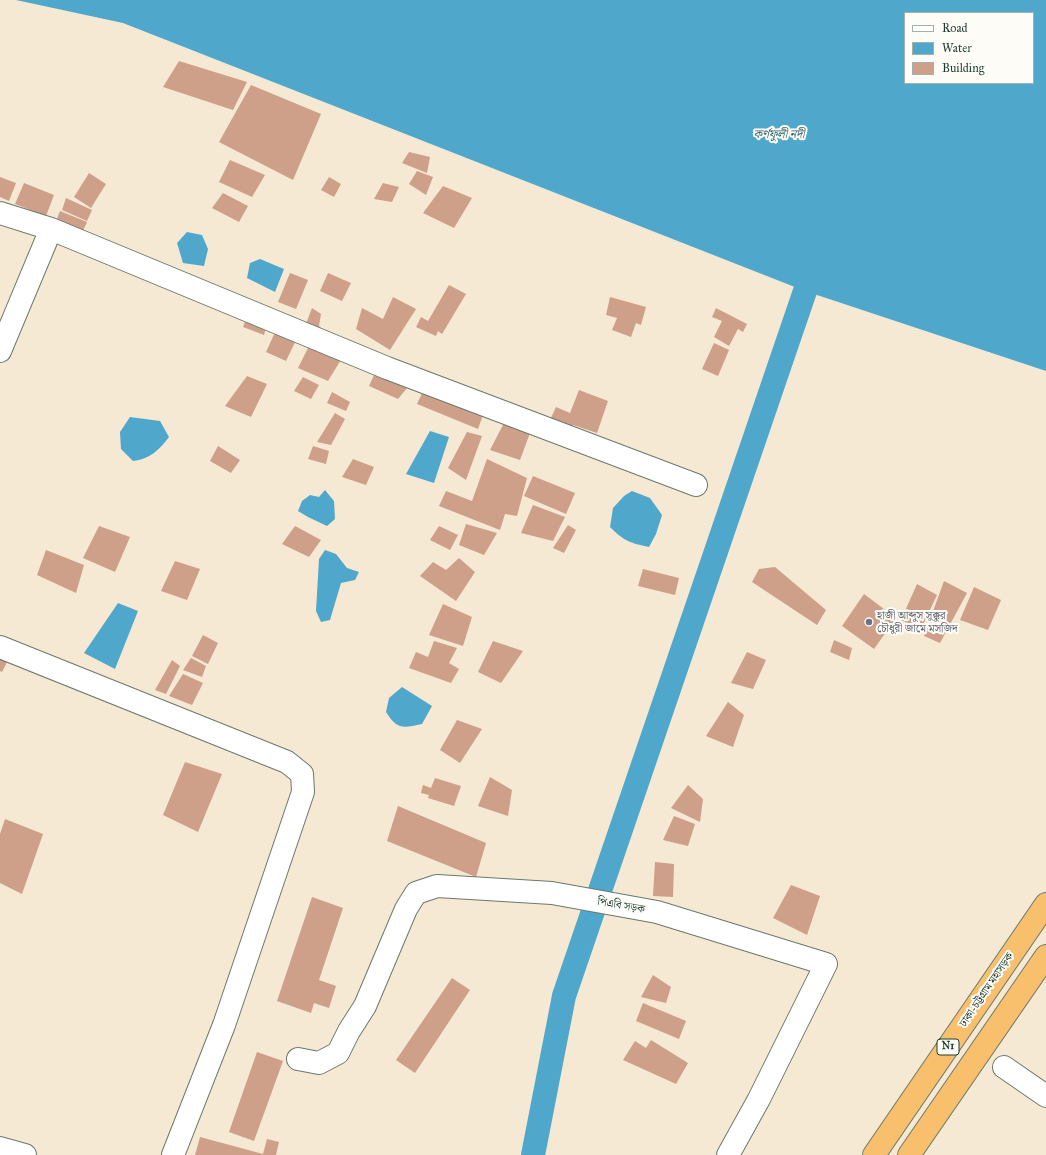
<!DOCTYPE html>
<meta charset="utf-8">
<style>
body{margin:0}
#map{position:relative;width:1046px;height:1155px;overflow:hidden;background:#f5e9d3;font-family:"IM FELL Great Primer",serif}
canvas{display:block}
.legend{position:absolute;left:904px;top:12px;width:130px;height:72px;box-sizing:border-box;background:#fdfcf7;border:1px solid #a4b0a9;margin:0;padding:5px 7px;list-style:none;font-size:12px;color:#1f3d34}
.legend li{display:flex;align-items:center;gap:8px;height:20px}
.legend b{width:20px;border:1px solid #a4b0a9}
</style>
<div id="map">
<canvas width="1046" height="1155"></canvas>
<ul class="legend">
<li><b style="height:5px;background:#fff"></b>Road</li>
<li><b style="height:11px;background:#4fa7cc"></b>Water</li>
<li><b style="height:11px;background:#ce9f89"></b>Building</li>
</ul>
</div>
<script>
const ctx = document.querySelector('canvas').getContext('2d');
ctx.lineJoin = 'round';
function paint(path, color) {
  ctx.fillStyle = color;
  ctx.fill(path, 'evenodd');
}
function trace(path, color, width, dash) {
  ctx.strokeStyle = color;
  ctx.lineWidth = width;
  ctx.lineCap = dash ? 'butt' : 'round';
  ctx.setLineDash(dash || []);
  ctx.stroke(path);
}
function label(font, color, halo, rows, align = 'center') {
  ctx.font = font + ' "IM FELL Great Primer","Noto Serif Bengali",serif';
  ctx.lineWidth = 4;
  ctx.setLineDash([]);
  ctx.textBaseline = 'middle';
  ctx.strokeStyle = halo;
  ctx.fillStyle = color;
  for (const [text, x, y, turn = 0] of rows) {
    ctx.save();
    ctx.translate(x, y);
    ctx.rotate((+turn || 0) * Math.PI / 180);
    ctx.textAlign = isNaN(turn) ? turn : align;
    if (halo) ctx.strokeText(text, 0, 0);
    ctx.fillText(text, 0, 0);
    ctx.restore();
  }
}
paint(new Path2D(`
 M16,0h1030v371l-241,-80 -682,-268zM905,13h128v70h-128z
 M187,232l15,3 6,14 -4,17 -21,-3 -6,-20z
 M260,259l24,10 -9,23 -28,-14 3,-15z
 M130,417l30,4 9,16c-10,13 -19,22 -36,24l-12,-12 -1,-17z
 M430,431l19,6 -15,46 -28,-9z
 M325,490l9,11 1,18 -8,7 -19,-9 -10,-6 4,-10 8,-6 9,2z
 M632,491l18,7 12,17 -6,19 -7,13c-19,-4 -25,-6 -39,-20l3,-19 11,-12z
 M325,550l11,4 11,14 12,4 -4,8 -14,3 -11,37 -9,2 -5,-11 3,-52z
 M118,603l20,8 -23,58 -31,-16z
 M402,687l30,19 -10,18c-19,4 -25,6 -36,-12l3,-14z`), '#4fa7cc');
trace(new Path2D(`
 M533,1155l31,-159 241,-705`), '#4fa7cc', 24);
paint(new Path2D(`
 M179,61l68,21 -14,28 -70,-23z
 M251,85l70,29 -28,66 -74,-38z
 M409,152l21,5 -3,16 -25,-10z
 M230,160l35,15 -13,22 -33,-15z
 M417,171l16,6 -7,18 -17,-11z
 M89,173l17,11 -15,24 -17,-11z
 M0,177l16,6 -7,18 -9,-4z
 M329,177l12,7 -7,13 -13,-7z
 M24,183l30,12 -8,21 -31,-12z
 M383,183l16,4 -7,15 -18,-3z
 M443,186l29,12 -18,30 -31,-15z
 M223,193l25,13 -9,16 -27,-14z
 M66,198l26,12 -5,11 -25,-11z
 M60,211l27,11 -5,11 -26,-12z
 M290,273l18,7 -12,29 -18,-7z
 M328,273l23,10 -9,18 -22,-10z
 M449,285l17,9 -24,40 -4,-3 -2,5 -20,-9 5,-10 7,4z
 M393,297l23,12 -26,41 -34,-21 6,-21 21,11z
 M610,297l36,10 -5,18 -5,-2 -5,14 -19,-7 5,-12 -11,-3z
 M312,308l9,6 -2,12 7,6 -22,-3z
 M716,308l31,16 -4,8 -5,-3 -9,17 -15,-9 8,-16 -10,-4z
 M247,316l20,7 -3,12 -21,-8z
 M277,328l20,10 -11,23 -20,-9z
 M311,342l31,16 -14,23 -30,-13z
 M714,343l15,7 -11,26 -16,-7z
 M375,373l32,15 -9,11 -29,-13z
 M247,376l20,8 -16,33 -26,-11z
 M303,377l16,8 -8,14 -17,-8z
 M579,390l29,11 -11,32 -24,-8 -2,4 -21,-9 6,-13 14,6z
 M423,391l60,24 -5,14 -61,-25z
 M332,392l18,10 -4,9 -19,-8z
 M335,413l10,6 -14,26 -14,-3z
 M505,421l25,12 -10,27 -30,-10z
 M467,432l15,4 -16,44 -18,-12z
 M218,446l22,14 -9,13 -21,-12z
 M313,446l16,5 -3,13 -18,-5z
 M353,459l21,8 -8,18 -24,-8z
 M487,459l40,19 -10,38 -12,-2 -5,16 -61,-24 7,-15 26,10z
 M533,476l42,17 -9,21 -42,-18z
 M533,505l32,12 -12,24 -32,-8z
 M466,524l31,9 -13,22 -25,-10z
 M568,525l8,5 -12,23 -11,-5z
 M99,526l31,11 -15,35 -32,-14z
 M295,526l26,14 -12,17 -27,-13z
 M439,526l19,9 -8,15 -20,-10z
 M46,550l38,15 -8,28 -39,-18z
 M459,558l16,14 -19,29 -36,-25 13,-14 13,8z
 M175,561l25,8 -13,31 -26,-9z
 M775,567l51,43 -9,15 -65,-43 7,-13z
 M643,569l36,9 -4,17 -37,-9z
 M944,581l23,12 -27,50 -16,-7z
 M917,584l20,11 -16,34 -20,-9z
 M974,587l27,13 -13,30 -28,-10z
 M864,594l32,24 -22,31 -32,-23z
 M443,604l29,13 -9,29 -34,-11z
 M203,635l15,8 -10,21 -16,-8z
 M834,640l18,8 -3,12 -19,-8z
 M434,641l23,7 -8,15 10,6 -8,14 -42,-15 7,-16 12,5z
 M493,641l30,10 -22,32 -23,-11z
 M0,652l10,4 -8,16 -2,-1z
 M747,652l19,8 -13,29 -22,-6z
 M191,658l15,8 -4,11 -19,-7z
 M172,660l8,6 -14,28 -11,-4z
 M183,674l20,9 -11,22 -23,-9z
 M728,702l16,13 -11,32 -27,-11z
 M457,720l25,9 -22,34 -20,-13z
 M185,762l37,12 -24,58 -35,-17z
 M490,777l22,13 -4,26 -30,-10z
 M435,778l26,8 -7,20 -26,-8 1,-3 -8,-2 2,-8 8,3z
 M688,785l15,14 -3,23 -29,-14z
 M398,806l88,37 -10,34 -89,-36z
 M674,816l21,8 -7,22 -25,-6z
 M5,819l38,15 -21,60 -22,-11v-49z
 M655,862l19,2 -1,33 -20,-1z
 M791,885l29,11 -13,39 -34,-17z
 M312,897l31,11 -24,72 17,6 -7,22 -15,-5 -3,10 -34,-12z
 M653,975l18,12 -5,16 -25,-6z
 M452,978l18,12 -55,83 -19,-13z
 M643,1003l43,18 -7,18 -43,-18z
 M651,1040l37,23 -12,21 -53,-24 12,-19 11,7z
 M257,1052l26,9 -29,80 -25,-9z
 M200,1137l63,17 4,-15 12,3 -3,13h-81z`), '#ce9f89');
const street = new Path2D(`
 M0,213l51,16 336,139 309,117
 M0,351l51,-122
 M0,647l287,115 15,12 1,18 -79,233 -51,130
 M298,1059l21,4 19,-10 11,-22 16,-25 41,-97 10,-16 21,-7 115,7 105,19 169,52 -67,135 -31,56
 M1004,1067l42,29
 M0,1148l25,7`);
const highway = new Path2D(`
 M874,1155l172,-251
 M909,1155l137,-199`);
trace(street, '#6a796c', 24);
trace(highway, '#6a796c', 24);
trace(street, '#fff', 22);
trace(highway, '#f8bf6c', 22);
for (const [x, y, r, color] of [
 [869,622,4,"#6b7280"]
]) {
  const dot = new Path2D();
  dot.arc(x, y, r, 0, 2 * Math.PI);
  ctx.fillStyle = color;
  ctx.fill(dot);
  trace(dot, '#fdfcf7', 1.5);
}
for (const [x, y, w] of [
 [948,1047,22]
]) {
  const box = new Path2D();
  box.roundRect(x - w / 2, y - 8, w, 16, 3);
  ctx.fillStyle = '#fdfcf7';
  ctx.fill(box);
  trace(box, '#1f3d34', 1);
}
label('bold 10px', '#1f3d34', null, [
 ["N1",948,1047]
]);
label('11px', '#5b616d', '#fdfcf7', [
 ["হাজী আব্দুস সুক্কুর",877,616],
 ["চৌধুরী জামে মসজিদ",877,629]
], 'left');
label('11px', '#1f3d34', '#fdfcf7', [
 ["পিএবি সড়ক",621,906,10],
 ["ঢাকা-চট্টগ্রাম মহাসড়ক",987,990,-56]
]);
label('italic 12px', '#306269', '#fdfcf7', [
 ["কর্ণফুলী নদী",779,135]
]);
</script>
